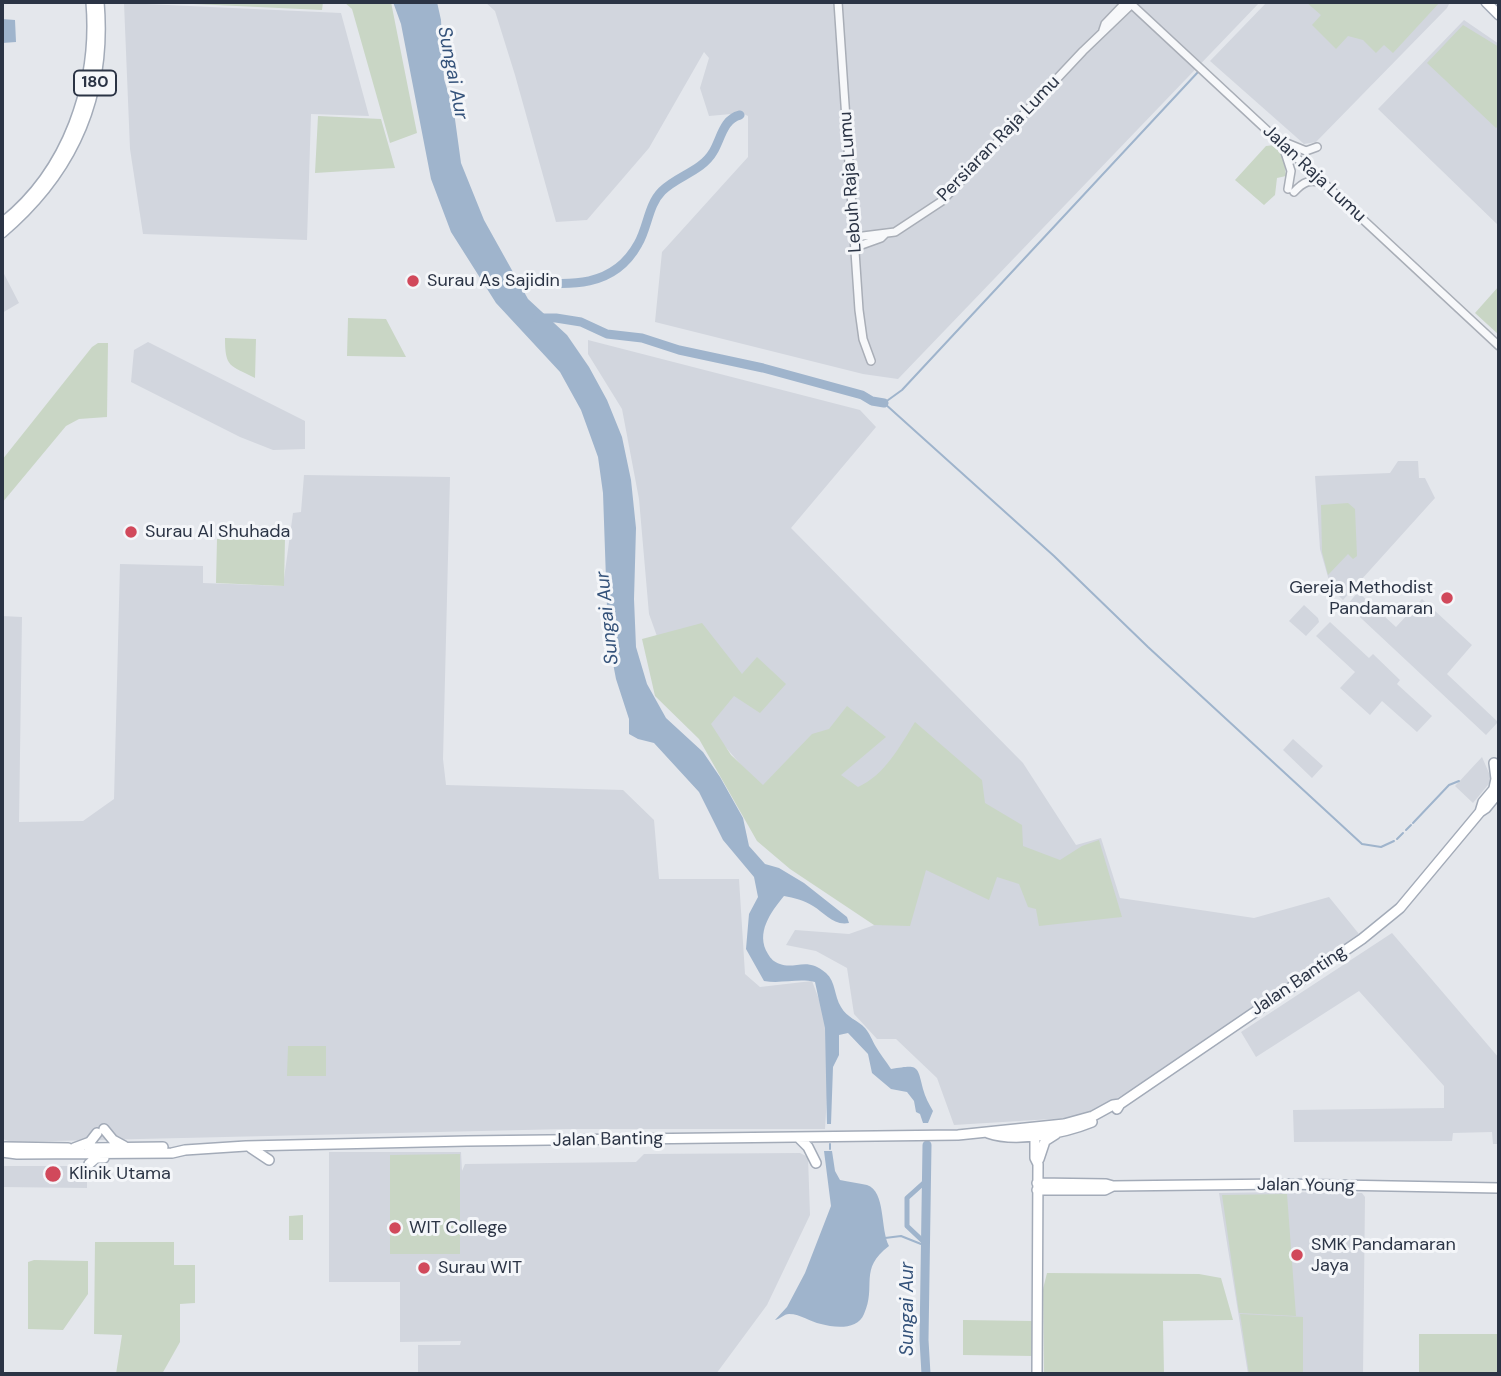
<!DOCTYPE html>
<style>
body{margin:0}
#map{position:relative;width:1501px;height:1376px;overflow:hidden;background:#e4e7ec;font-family:"DM Sans",sans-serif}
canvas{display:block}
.frame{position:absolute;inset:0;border:4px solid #2b3445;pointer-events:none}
</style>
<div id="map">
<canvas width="1501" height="1376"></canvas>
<div class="frame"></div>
</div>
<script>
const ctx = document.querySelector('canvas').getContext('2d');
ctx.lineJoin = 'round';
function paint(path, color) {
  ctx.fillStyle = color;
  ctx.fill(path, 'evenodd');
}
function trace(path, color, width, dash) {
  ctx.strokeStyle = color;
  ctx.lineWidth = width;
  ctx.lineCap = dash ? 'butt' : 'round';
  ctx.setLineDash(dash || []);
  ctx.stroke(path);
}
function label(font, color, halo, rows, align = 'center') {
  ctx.font = font + ' "DM Sans",sans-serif';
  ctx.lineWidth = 6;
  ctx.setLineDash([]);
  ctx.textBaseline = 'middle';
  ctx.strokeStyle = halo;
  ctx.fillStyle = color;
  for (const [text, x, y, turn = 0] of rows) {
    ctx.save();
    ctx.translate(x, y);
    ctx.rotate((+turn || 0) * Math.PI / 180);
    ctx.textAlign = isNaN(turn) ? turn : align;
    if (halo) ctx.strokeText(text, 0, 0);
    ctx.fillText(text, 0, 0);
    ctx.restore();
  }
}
paint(new Path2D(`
 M485,2h775l-362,377 -35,-5 -208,-52 7,-70 86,-95v-41l-6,-3 -33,3 -9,-28 9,-30 -5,-6 -55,96 -62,72 -31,2 -41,-147 -20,-64z
 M1267,2h183l-3,6 -131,134 -12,2 -94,-83z
 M124,3l217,10 28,103 -58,-2 -4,126 -164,-6 -13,-85z
 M1464,20l35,24v182l-121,-117z
 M2,270l17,33 -17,10z
 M588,340l272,70 16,17 -85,101 232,235 53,82 25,-7 19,60 134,20 75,-21 30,37 -216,149 -46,27 -29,8 -114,7 -17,-47 -41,-39h-19l-23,-25 -7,-46 -31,-17 -30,-6 9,-15 54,4 57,-20 -142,-122 -88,-103 -27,-75 -10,-115 -17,-90 -34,-55z
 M148,342l157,79v28l-32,1 -33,-13 -109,-55 3,-32z
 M1398,461h20l1,17h6l10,20 -92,102 -9,-9 -6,-14 -8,-28 -5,-73 75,-3z
 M304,475l146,2 -7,282 3,26 177,5 31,30 5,59h80l6,95 15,13 52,-6 13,34 3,65 -3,49h-259l-554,13 -10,-3v-523l20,1 -3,205 64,-1 31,-22 6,-235 83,2v17l80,3 10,-73 8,-1z
 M1358,592l38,35 26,-28 50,46 -25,29 51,48 -12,13 -139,-130z
 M1304,605l14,13 1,4 -13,14 -17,-15z
 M1330,622l39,36 4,-4 27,26 -3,4 35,32 -15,16 -35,-31 -12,14 -30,-27 15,-16 -39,-36z
 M1293,739l30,27 -11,12 -29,-28z
 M1482,757l10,23 -19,23 -18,-17z
 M1392,933l107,125v86h-6l-1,-12 -39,1 -1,8 -158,1 -1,-32 151,-2v-22l-85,-95 -103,66 -15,-25z
 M329,1152h132l1,19 3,-7 171,-2 8,-8 156,-1 8,4 2,58 -43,90 -51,69h-298v-29h42l1,-4 -61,1v-60h-71z
 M2,1166h85v22l-85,-1z
 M1279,1192l83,1 3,4 -2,177h-115l-29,-181z`), '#d2d6de');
paint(new Path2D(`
 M151,2h172l-1,8z
 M344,2h47l26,131 -27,10 -38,-134z
 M1306,2h134l-47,51 -9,-8 -8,8 -13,-13 -15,-4 -12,13 -24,-24 9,-10z
 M1463,25l36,22v78l-3,3 -69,-65z
 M318,116l63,3 14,49 -80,5z
 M1275,145l9,13 2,18 -9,2 -2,17 -11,10 -29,-25 31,-34z
 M1499,286v49l-24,-22z
 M348,318l38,1 20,38 -59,-1z
 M225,338l31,1 -1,39c-25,-13 -30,-10 -30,-40z
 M98,343h10l-1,74 -28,2 -13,7 -64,77v-43l90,-113z
 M1348,503l7,6 2,47 -4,3 -5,-5 -20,21 -6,-23 -1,-47z
 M238,537l47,1 -1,48 -68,-3 1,-44h21z
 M702,623l40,51 15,-17 29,27 -26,29 -26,-17 -23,28 20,31 32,30 49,-51 17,-5 18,-23 39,31 -45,38 17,12c27,-12 42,-41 57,-65l67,58 3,23 37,22 1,21 37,14 22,-14 17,-6 23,77 -83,9 -3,-17 -8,-2 -9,-23 -22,-7 -8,23 -63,-30 -16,56 -36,-1 -84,-56 -33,-28 -58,-102 -44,-43 -13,-57z
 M288,1046h38v30h-39z
 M460,1154v100h-70v-99z
 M1287,1194l9,122 -57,-3 -17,-118z
 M303,1215v25h-14v-24z
 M95,1242h79v23h21v38l-15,1v38l-18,32h-46l6,-39 -28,-1z
 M34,1260l54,1v33l-25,36 -35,-1v-67z
 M1047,1273l152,1 22,4 12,42 -70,1 1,53h-120l-1,-85z
 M1240,1314l63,3v57h-54z
 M963,1320l70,1v35l-70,-1z
 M1419,1334h80v40h-80z`), '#c9d6c5');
paint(new Path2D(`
 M393,2h44l4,18 3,59 10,33 7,51 23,57 44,79 39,36 22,32 18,33 15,37 9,43 5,48 -2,71 2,48 11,37 19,34 37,34 17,25 23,41 6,28 16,18 14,4 25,15 43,34 2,6c-16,3 -24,-10 -36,-17 -9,-6 -19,-8 -29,-10 -13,16 -29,37 -16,58 3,5 6,8 12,10 15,6 27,-8 46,9 10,9 8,23 15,34 6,11 17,13 24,21 5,6 7,12 11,19 4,7 10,14 15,22 27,-4 26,-5 32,20 2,8 6,15 10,22l-5,12h-5l-3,-9 -4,-2 -2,-11 -7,-9 -16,-3 -19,-16 -4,-19 -20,-21 -9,2v20l-6,12 -2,57h-4l-2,-96 -10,-46c-17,-4 -33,2 -51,-1l-18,-32 3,-35 9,-17 -4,-20 -31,-37 -24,-48 -45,-49 -16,-4 -9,-5v-15l-13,-40 -8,-42 -5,-144 -5,-36 -17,-47 -21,-38 -64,-69 -45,-71 -20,-53 -30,-155z
 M2,19l13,1 1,22 -14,1z
 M824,1151h8l3,20 5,9c8,2 19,3 27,5 19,6 13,44 22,61 -31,23 -12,40 -25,68 -6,16 -29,14 -43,10 -11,-2 -20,-10 -32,-10 -5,0 -9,5 -14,6l12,-13 18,-34 26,-67z`), '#9fb4cc');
trace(new Path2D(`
 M1198,72l-296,318 -18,13 170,153 94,91 214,197 19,3 13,-6
 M1413,823l36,-38 10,-4
 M1406,830l5,-5
 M1397,839l6,-6
 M830,1149v-5
 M885,1238l16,-2 25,10`), '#9fb4cc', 2);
trace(new Path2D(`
 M925,1243l-18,-17v-28l20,-18`), '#9fb4cc', 5);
trace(new Path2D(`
 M508,280c49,3 102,15 130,-36 10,-17 10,-39 24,-53 15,-15 40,-20 51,-39 8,-13 10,-33 27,-37
 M537,318h19l25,4 26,12 35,4 37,12 84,18 99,27 10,6 12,2
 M926,1374l-2,-34 3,-195`), '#9fb4cc', 9);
const minor = new Path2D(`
 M838,2l21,308 4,29 8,22
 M1129,2l370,344
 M1103,30l2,-6 21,-22
 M1284,142l22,9 11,-4
 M1283,146l8,25 -3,18
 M1294,192c9,-10 17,-14 29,-8
 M855,237l40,-5 47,-31 141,-150 49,-47
 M856,247l25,-9 4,-4`);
const major = new Path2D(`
 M1486,2l13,13
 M2,223c66,-52 96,-139 89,-221
 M2,233c72,-61 105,-137 97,-231
 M1494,763l2,16 -2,9
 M1480,812l3,-10 16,-19
 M1117,1109l3,-5 242,-165 38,-31 80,-96 6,-4 13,-16
 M104,1129l9,11 11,6
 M988,1133c28,10 77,0 104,-11
 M1035,1135v23l3,6 -1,210
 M798,1137l10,10 8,16
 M5,1147l63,1
 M74,1148l16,-6 7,-9
 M89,1148l74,-1
 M251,1148l18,12
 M2,1152l15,2 155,-1 13,-3 61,-4 221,-5 491,-6 106,-11 29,-8 20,-11 7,-1
 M1039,1159l6,-18 11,-7
 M89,1164l7,-6h8
 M1037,1183l69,1 7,2 170,-2 216,4
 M1037,1190h68l8,-4`);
trace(minor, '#a9aeb7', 10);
trace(major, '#a3abb8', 12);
trace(minor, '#f7f8fa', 7);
trace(major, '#fff', 9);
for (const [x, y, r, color] of [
 [413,281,7,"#d1495b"],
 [131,532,7,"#d1495b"],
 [1447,598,7,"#d1495b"],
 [53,1174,9,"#d1495b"],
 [395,1228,7,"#d1495b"],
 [1297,1255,7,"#d1495b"],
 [424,1268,7,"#d1495b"]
]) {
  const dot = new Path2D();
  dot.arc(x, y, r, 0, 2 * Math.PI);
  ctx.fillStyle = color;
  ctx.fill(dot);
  trace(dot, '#f4f6f9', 2.5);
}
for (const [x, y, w] of [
 [95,83,42]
]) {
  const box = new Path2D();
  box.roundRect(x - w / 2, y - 12.5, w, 25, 5);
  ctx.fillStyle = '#f4f6f9';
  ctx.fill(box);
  trace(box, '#2b3445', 2);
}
label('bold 16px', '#2b3445', null, [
 ["180",95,83]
]);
label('18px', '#2b3445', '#f4f6f9', [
 ["Persiaran Raja Lumu",999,139,-46],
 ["Jalan Raja Lumu",1314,174,43],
 ["Lebuh Raja Lumu",851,182,-94],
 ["Jalan Banting",1299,981,-34],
 ["Jalan Banting",608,1140,-1],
 ["Jalan Young",1306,1186,1]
]);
label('18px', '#2b3445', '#f4f6f9', [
 ["Surau As Sajidin",427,281],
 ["Surau Al Shuhada",145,532],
 ["Gereja Methodist",1433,588,"right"],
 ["Pandamaran",1433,609,"right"],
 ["Klinik Utama",69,1174],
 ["WIT College",409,1228],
 ["SMK Pandamaran",1311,1245],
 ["Jaya",1311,1266],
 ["Surau WIT",438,1268]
], 'left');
label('italic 19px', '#34527a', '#f4f6f9', [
 ["Sungai Aur",452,73,79],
 ["Sungai Aur",608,618,-96],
 ["Sungai Aur",908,1309,-90]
]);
</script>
